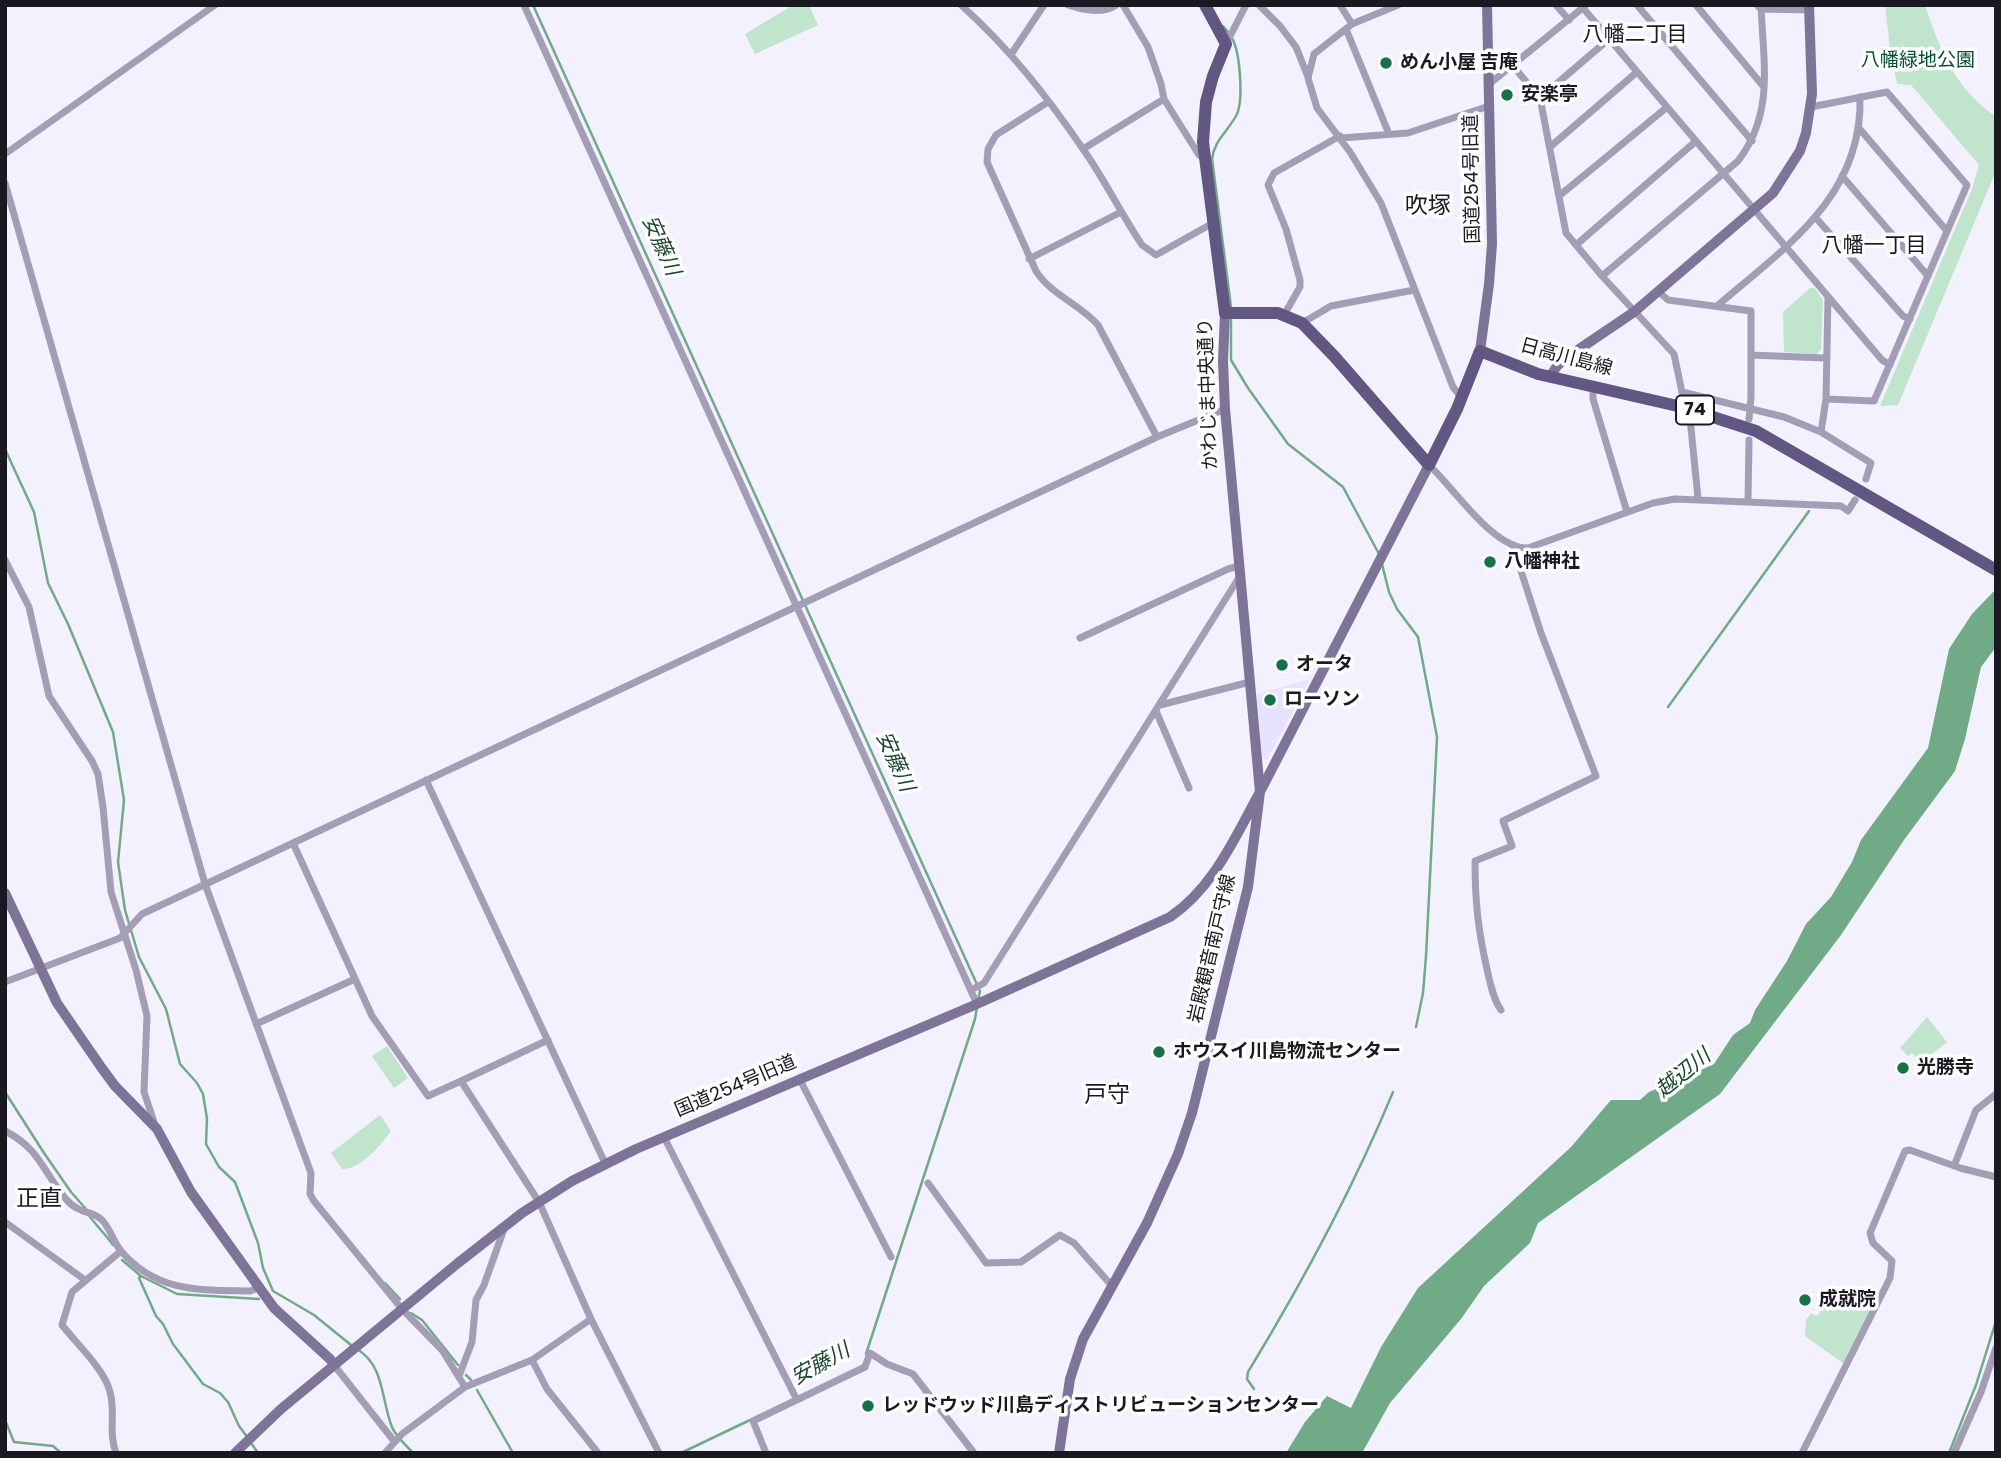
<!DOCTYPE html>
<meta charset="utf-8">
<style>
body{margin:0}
#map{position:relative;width:2001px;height:1458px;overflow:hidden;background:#f3f1fd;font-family:Poppins,sans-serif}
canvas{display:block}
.frame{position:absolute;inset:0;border:7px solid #1a1821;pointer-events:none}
</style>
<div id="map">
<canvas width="2001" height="1458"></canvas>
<div class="frame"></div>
</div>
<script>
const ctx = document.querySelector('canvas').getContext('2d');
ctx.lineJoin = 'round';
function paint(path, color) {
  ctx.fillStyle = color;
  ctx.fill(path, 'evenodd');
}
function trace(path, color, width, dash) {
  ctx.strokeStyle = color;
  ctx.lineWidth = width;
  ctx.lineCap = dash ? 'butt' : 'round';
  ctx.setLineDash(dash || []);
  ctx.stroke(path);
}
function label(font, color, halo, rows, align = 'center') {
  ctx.font = font + ' Poppins,"Noto Sans JP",sans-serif';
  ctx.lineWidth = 7;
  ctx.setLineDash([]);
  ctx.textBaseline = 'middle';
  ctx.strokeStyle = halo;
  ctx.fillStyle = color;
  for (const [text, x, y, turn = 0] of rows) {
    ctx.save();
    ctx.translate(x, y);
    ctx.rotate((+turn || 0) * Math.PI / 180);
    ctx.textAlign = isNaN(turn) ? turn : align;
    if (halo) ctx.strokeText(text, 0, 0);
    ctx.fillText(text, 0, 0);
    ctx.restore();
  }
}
paint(new Path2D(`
 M1307,680l2,1 -42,79 -5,-3 -5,-63z`), '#e8e2fe');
paint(new Path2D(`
 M793,5h16l9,20 -63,29 -10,-20z
 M1885,5h40c16,47 29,82 71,112v54l-98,234 -18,1 92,-217 7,-24 -68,-80 -14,-1 -7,-35z
 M1810,288h5l8,12 -2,49 -4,5 -33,-2 -1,-40z
 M1927,1017l20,25 -26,21 -9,-10 -4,3 -8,-8z
 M387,1046l21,32 -14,10 -22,-32z
 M380,1115l11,16c-10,14 -31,39 -49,38l-11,-16z
 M1837,1291l33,21 -26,52 -39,-28 1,-16 5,-7 6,3 9,-12 3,1z`), '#c1e4cd');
paint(new Path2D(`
 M1996,589v58l-15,20 -16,72 -10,32 -51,69 -63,95 -121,159 -182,129 -8,20 -46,43 -23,33 -71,84 -28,50h-76l19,-31 22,-26 24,12 30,-61 37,-59 153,-141 40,-47h29l9,-8 65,-28 19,-29 17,-12 5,-13 32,-49 19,-37 25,-27 21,-35 9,-22 67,-92 21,-99 23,-35z`), '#70aa86');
trace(new Path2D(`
 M533,5l447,986 -2,10
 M1223,26c3,4 8,9 10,14 7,15 11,62 3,76 -9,16 -22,25 -24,43l19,148
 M1231,317v43l17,28 40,56 55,43 36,67
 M5,449l29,63 14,71 20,41 45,108 11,68 -6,62 7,48 14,47 27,52 14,55 17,19 6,11 4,25 -1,25 13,23 16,15 23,61 5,25 10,23 41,24 37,30
 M1382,564l7,28 8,17 21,28 19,100 -11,219 -3,37 -7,34
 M1668,707l141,-196
 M5,1092l39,61 27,39 15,17
 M89,1215c3,6 18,21 24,30
 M122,1260l19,16 36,18 82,5
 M141,1276l-2,2 17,38 7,8 10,20 30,40 17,9 8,9 11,24 9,12
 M385,1283l15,16
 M411,1313l11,7 36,45
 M357,1349c28,17 24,51 35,78 4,10 14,18 21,26
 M866,1354l109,-335 2,-12
 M466,1375l5,5
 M1254,1389l-7,-10 1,-7c54,-89 105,-183 145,-280
 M477,1390l36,63
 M5,1420l9,22 39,4 8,7
 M251,1443l7,10
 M681,1453l69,-33
 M1949,1453l27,-68 20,-64`), '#70aa86', 2.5);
trace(new Path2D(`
 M524,5l453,999
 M961,5c48,43 85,90 122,144 22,31 38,65 59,96l14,10 57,-32
 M1068,5c15,5 35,9 48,0
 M1123,5l25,42 13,37 3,15 35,56 5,3
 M1259,5l21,21 16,21 12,30
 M1340,5l12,19
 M1398,5l-46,19 -38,30 -6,24 9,30 33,44 31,51 72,184 8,10
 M1556,5l13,15
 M1637,5l115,136
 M1696,5l67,81
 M1758,6l3,3 49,1
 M1583,8l299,352 8,5
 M1346,29l43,105
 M1226,44l20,-39
 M1012,53l32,-48
 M1513,66l27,32 26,135 36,43 72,78 9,43 -1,10
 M1488,85l97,-79
 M1540,98l69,-59
 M1048,102l-52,33 -8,14 -1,13 49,109c15,24 44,33 62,54l59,112
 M1811,107l76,-15 80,93 -93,216 -48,-2
 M1858,127l89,104
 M1341,138l67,-5 81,-27
 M1550,147l87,-75
 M1083,149l81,-50
 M5,154l210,-149
 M1842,176l86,100
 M5,183l200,701 106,289 -1,21 4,7 88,108 40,41 23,37
 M1559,196l107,-88
 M1816,218l87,98 7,3
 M1576,245l119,-103
 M1029,259l92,-47
 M1602,276l136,-115c37,-48 25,-99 23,-156
 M1658,291l10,9 83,11v86l-2,22
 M1717,306c67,-58 146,-109 143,-209
 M1284,315l16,-28v-7l-14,-51 -18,-44 6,-12 66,-37
 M1302,323l29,-17 83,-16
 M1751,355l74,3
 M1593,387v12l34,113
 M1682,392l102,25 37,15 50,31 -5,16
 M1690,418l8,80
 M1821,432l5,-33 2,-102
 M1429,465c25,23 64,84 99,83l125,-45 22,-4 166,7 7,5 7,-11
 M1748,502l1,-62
 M5,560l24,47 20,89 43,65 6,13 5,33 8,85 25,78 11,46 -3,76 10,30
 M1080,638l148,-69 11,-3
 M1160,705l90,-23
 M1156,711l33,77
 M426,780l179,383
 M293,843l79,173 56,80 33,-15 78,121 52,117 68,134
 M5,982l115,-44 22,-24 1015,-477 68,-28
 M971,990l13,-7 256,-407
 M1501,1010c-8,-11 -11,-28 -14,-41 -9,-39 -12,-68 -12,-108l37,-15 -9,-25 93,-45 -55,-143 -28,-87
 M256,1024l99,-45
 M799,1078l92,179
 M461,1081l87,-41
 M5,1131c34,17 38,40 60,67 14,17 26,12 36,21 9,8 12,23 20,32 36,42 79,39 129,40l8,-3
 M664,1137l133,263
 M1954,1166l22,-56 20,-16
 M928,1183l58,80 35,-1 39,-27 14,8 38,43
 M5,1222l80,58
 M532,1360l15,29 51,64
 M334,1365l60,76
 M459,1376l13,-34 4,-42 8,-15 20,-56
 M116,1453c-8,-22 0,-40 -6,-61 -5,-22 -34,-49 -48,-67l10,-33 49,-41
 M385,1453l17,-19 63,-47 67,-27 59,-41
 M766,1453l-13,-32 112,-54 5,-14 17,11 26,10 61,79
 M1802,1453l88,-175 2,-17 -19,-18 -3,-10 35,-82 5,-1 50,18 36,9
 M1954,1453l27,-61 15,-44`), '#a39eb6', 7);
trace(new Path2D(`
 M1225,313l-2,48 2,48 35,383
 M1480,351l9,-67 3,-40 -5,-239
 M1550,377l7,-11 9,-8 68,-46 139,-119 27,-42 6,-18 6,-39 -3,-89
 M5,893l52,110 44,64 14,19 42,43 34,63 83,116 56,51 4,6
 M235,1453l46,-44 177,-146 64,-50 50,-32 64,-32 341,-145 193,-87c44,-30 65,-80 90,-125
 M1059,1453l11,-74 13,-40 64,-116 31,-69 14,-41 56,-226 12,-95 169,-327`), '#7d7498', 10);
trace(new Path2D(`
 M1205,5l21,39 -13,32 -7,26 -3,40 22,171h53l24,10 32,33 95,109 28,-56 23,-58 58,23 144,33 74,24 240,139`), '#625782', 12);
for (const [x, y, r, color] of [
 [1386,63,7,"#177146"],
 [1507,95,7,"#177146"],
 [1490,562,7,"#177146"],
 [1282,665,7,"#177146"],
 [1270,700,7,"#177146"],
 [1159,1052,7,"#177146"],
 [1903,1068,7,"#177146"],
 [1805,1300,7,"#177146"],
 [868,1406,7,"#177146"]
]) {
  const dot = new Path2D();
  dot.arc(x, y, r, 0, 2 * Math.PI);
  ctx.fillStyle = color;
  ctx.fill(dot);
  trace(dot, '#fff', 2.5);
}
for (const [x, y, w] of [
 [1695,410,38]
]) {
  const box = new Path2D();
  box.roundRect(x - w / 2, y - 14.5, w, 29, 5);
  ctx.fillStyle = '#fff';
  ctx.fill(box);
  trace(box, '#1a1821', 2);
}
label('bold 18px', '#1a1821', null, [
 ["74",1695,410]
]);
label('19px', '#044f2d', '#fff', [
 ["八幡緑地公園",1918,61]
]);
label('bold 19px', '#1a1821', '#fff', [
 ["めん小屋 吉庵",1400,63],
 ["安楽亭",1521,95],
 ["八幡神社",1504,562],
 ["オータ",1296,665],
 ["ローソン",1284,700],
 ["ホウスイ川島物流センター",1173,1052],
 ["光勝寺",1917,1068],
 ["成就院",1819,1300],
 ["レッドウッド川島ディストリビューションセンター",882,1406]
], 'left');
label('19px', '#1a1821', '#fff', [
 ["国道254号旧道",1473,179,-91],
 ["日高川島線",1566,358,15],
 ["かわじま中央通り",1209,394,-92],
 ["岩殿観音南戸守線",1213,949,-77],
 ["国道254号旧道",736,1087,-23]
]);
label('21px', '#1a1821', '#fff', [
 ["八幡二丁目",1635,36],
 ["八幡一丁目",1874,247]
]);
label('italic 21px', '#18452c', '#fff', [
 ["安藤川",660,246,66],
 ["安藤川",894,762,66],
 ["越辺川",1684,1074,-39],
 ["安藤川",821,1365,-29]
]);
label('23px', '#1a1821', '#fff', [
 ["吹塚",1428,207],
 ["戸守",1107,1096],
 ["正直",39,1200]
]);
</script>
